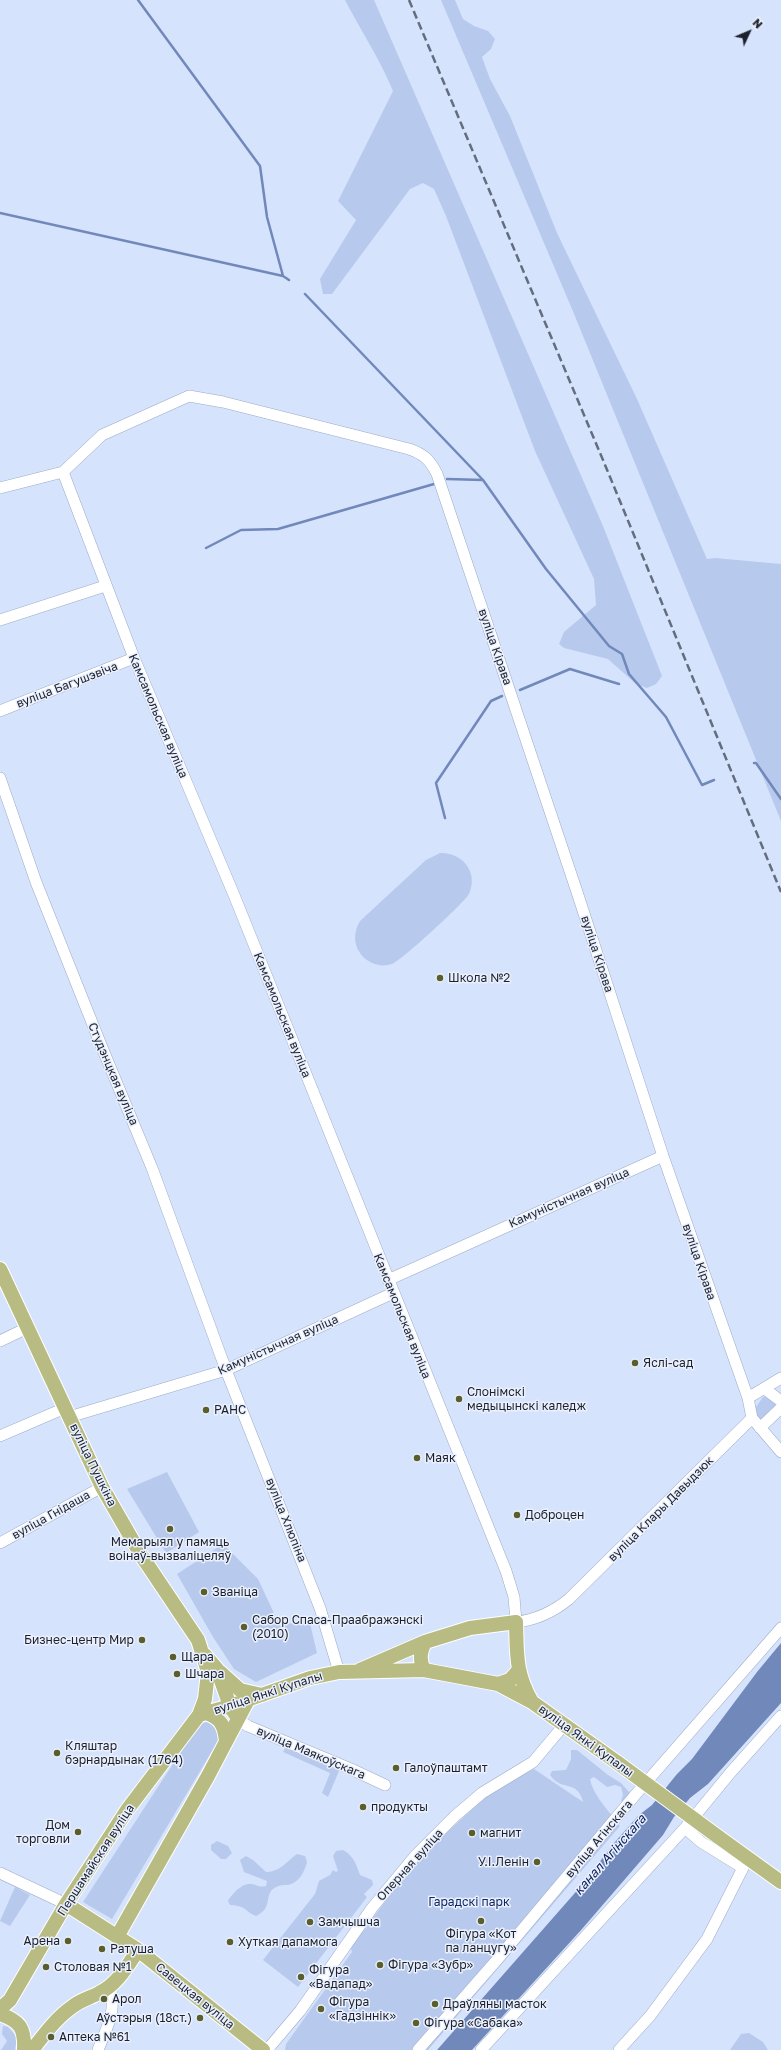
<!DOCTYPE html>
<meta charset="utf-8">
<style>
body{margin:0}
#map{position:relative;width:781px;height:2050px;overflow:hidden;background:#d6e3fc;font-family:"Golos Text",sans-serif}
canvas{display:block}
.north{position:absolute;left:729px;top:12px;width:40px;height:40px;-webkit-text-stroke:3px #eaf0fd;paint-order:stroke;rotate:46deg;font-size:11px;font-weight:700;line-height:16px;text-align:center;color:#1c212d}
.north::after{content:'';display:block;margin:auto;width:14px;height:18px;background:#1c212d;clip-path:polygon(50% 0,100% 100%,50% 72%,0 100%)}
</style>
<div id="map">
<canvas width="781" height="2050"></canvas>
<div class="north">N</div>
</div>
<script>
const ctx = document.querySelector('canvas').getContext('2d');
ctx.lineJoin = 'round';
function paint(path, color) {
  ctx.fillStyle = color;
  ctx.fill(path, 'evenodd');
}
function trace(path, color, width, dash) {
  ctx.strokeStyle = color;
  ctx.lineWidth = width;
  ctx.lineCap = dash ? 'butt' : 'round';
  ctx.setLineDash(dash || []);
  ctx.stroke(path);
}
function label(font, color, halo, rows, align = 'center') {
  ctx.font = font + ' "Golos Text",sans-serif';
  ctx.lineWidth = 3;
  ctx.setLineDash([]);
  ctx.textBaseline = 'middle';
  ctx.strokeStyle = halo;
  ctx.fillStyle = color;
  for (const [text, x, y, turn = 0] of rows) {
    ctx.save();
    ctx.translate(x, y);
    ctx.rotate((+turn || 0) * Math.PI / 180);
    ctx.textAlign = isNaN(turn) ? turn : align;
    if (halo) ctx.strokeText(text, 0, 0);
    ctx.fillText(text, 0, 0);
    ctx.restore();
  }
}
paint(new Path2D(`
 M345,0h29l229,526 59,150 -6,8 -9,4 -11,-4 -28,-25 -44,-11 -5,-4 5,-12 32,-27 -2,-26 -59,-128 -89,-235 -12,-27 -11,-6 -13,6 -78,105h-9l-3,-15 36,-59 -18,-19 55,-110c-13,-32 -32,-60 -48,-91z
 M441,0h14l8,19 11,7 14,5 7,8 -4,10 -9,8 8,22 20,37 47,117 80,166 70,160 8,-1 66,6v257l-209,-512z
 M440,853c22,-1 39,19 29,41 -6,10 -67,66 -77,70 -12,4 -25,-1 -32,-11 -7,-10 -6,-22 0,-32l66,-61z
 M768,1396l8,6 -1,5 -12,13h-3l-5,-6 1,-7 7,-10z
 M167,1472l32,60 -33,21 -39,-64z
 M223,1544l35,35 22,47 29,-7 8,34 -61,29 -22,-13 -21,-32 -36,-63z
 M207,1722l10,6 4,8 -109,183 -29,-17 116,-178z
 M285,1748l54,23 -11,26 -6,-4 8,-20 -47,-21z
 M571,1750h6l31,25 13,8 8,9v5l-5,5 -3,-1 2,-6 -2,-8 -6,-2 -8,2 -13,-10 -4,2c2,13 15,28 23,38l-2,3 9,6 -192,224h-143l1,-6 66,-92 -1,-3 3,-8 13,-15 34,-46 4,-2 15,-21 72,-66 42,-22 49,33c-5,-23 -22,-10 -33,-27l2,-4 14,-1 5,-11z
 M217,1841l11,5 4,7 -6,6h-5l-10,-9v-5z
 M343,1850c11,6 13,14 17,25l12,5 1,5 -9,9 3,3 -69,90 -35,-27 52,-66 4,-13 11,-6 3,-5 3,2 2,-1 -5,-15 3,-5z
 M297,1854l8,2 2,6c-2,9 -8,21 -19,23 -5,0 -10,0 -15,4 -9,8 0,19 -17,27 -12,-5 -9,-10 -26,-11l-2,-4c3,-6 14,-18 22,-17 7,0 8,4 16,2l1,-5 -23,-9 -4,-12 6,-4 7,4 13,12c14,0 20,-10 31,-18z
 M15,1887l15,8 -20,31 -10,-5z
 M3,2026l5,1 9,10 -2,13h-14l6,-9 -5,-7z
 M749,2033l14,9 5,8h-38l11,-16z`), '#b7c9ed');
paint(new Path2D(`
 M781,1643v60l-73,81 -18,14 -16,19 -11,18 -81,94 -110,121h-35l144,-164 34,-44 24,-27 13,-10 25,-31 15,-15 65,-87z`), '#7188bb');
trace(new Path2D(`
 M138,0l122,166 7,51 16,59
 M0,213l283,63 6,4
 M305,294l178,186 63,89 63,77 13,8 7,20 37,43 36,68 12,-5
 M447,479l36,1
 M206,548l35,-18 37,-1 156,-45
 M520,690l50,-21 49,15
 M754,763h2l25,36
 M445,818l-9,-35 55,-82 11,-5`), '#7188bb', 2.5);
const minor = new Path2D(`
 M63,472l39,-37 87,-39 34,6 186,47c15,5 21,11 28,25l140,418 86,264 85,242
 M0,488l63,-16 71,186 100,237 272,676 8,26 2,25c21,-2 37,-10 53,-23l183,-181 -4,-20 33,-20
 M0,620l105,-34
 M0,711l134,-53
 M0,778l36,104 65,163 51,123 74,202 94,238 19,64
 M388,1280l275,-124
 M0,1341l27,-13
 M765,1389l16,12
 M69,1417l157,-47 167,-77
 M752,1418l29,34
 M760,1428l21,-20
 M0,1436l65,-28
 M0,1543l102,-56
 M237,1719l11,7 103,43 34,16
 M685,1828l16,14 42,26
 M0,1873l66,31
 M98,2050c9,-23 19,-39 12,-64
 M267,2050l33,-39 72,-103 43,-52 40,-40 27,-23 51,-31 31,-37
 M418,2050l78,-89 140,-167 145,-166
 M481,2050l204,-222 46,-56 50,-56
 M619,2050l31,-34 57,-77 41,-81`);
const major = new Path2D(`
 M0,1269l102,218 39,68 57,85 10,32 -3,27 -6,16 -72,95 -61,94 -56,96 -10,9
 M205,1655l12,14 13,37 5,8
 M360,1670l65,-28 45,-14 46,-6c1,31 -1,51 16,80l86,61
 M424,1670c-5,-10 -4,-18 1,-28
 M220,1672l20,18 22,5
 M498,1684l34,18
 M205,1713c16,4 20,14 21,29
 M199,1715l31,-9 80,-28 29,-6 85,-2 74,14 12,-4 8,-9
 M717,1836l64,46
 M66,1904l72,46 125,100
 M118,1935l90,-159 40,-76
 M0,2014c20,7 25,14 24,36
 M32,2050c12,-15 24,-32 40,-43 8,-7 18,-9 27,-14 18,-8 29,-28 39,-43`);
trace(minor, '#9cabc8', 12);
trace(major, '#fff', 16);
trace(minor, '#fff', 11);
trace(major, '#b8bc83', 14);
trace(new Path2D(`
 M409,0l194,460 178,432`), '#646d7e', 2.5, [8, 4]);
const majorBridge = new Path2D(`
 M618,1763l99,73`);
trace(majorBridge, '#fff', 16, []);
trace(majorBridge, '#b8bc83', 14);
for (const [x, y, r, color] of [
 [440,978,4,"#5a5e2c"],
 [635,1363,4,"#5a5e2c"],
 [459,1399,4,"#5a5e2c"],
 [206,1410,4,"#5a5e2c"],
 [417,1458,4,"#5a5e2c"],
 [517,1515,4,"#5a5e2c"],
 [170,1529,4,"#5a5e2c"],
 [204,1592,4,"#5a5e2c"],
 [244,1627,4,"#5a5e2c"],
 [142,1640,4,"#5a5e2c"],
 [173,1657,4,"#5a5e2c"],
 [177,1674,4,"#5a5e2c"],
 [57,1753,4,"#5a5e2c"],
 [396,1768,4,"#5a5e2c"],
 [363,1807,4,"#5a5e2c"],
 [78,1832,4,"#5a5e2c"],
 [472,1833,4,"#5a5e2c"],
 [537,1862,4,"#5a5e2c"],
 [481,1921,4,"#5a5e2c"],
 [310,1922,4,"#5a5e2c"],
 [68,1941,4,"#5a5e2c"],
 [230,1942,4,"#5a5e2c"],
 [102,1949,4,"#5a5e2c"],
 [380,1965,4,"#5a5e2c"],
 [46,1967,4,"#5a5e2c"],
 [301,1977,4,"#5a5e2c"],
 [104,1999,4,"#5a5e2c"],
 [435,2004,4,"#5a5e2c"],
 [321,2009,4,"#5a5e2c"],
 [200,2018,4,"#5a5e2c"],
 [416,2023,4,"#5a5e2c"],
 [51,2037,4,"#5a5e2c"]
]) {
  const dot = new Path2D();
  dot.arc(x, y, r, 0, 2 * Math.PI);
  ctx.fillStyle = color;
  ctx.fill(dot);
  trace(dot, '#eaf0fd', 1.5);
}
label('12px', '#1c212d', '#eaf0fd', [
 ["вуліца Кірава",495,647,71],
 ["вуліца Багушэвіча",67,685,-21],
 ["Камсамольская вуліца",158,716,67],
 ["вуліца Кірава",597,954,72],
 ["Камсамольская вуліца",282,1015,68],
 ["Студэнцкая вуліца",113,1074,67],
 ["Камуністычная вуліца",569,1198,-24],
 ["вуліца Кірава",699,1262,71],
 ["Камсамольская вуліца",402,1316,68],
 ["Камуністычная вуліца",278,1345,-24],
 ["вуліца Пушкіна",93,1465,64],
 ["вуліца Клары Давыдзюк",661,1509,-45],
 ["вуліца Гнідаша",51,1515,-29],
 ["вуліца Хлюпіна",286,1520,68],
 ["вуліца Янкі Купалы",268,1693,-18],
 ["вуліца Янкі Купалы",586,1741,36],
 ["вуліца Маякоўскага",311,1753,23],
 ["вуліца Агінскага",599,1839,-50],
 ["Першамайская вуліца",96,1860,-57],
 ["Оперная вуліца",410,1865,-48],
 ["Савецкая вуліца",195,1996,39]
]);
label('12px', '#1c212d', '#eaf0fd', [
 ["Школа №2",448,978],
 ["Яслі-сад",643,1363],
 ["Слонімскі",467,1392],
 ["медыцынскі каледж",467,1406],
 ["РАНС",214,1410],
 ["Маяк",425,1458],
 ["Доброцен",525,1515],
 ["Мемарыял у памяць",170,1542,"center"],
 ["воінаў-вызваліцеляў",170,1556,"center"],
 ["Званіца",212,1592],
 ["Сабор Спаса-Праабражэнскі",252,1620],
 ["(2010)",252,1634],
 ["Бизнес-центр Мир",134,1640,"right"],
 ["Щара",181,1657],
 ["Шчара",185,1674],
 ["Кляштар",65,1746],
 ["бэрнардынак (1764)",65,1760],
 ["Галоўпаштамт",404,1768],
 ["продукты",371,1807],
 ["Дом",70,1825,"right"],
 ["торговли",70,1839,"right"],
 ["магнит",480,1833],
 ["У.І.Ленін",529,1862,"right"],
 ["Замчышча",318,1922],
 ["Фігура «Кот",481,1934,"center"],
 ["па ланцугу»",481,1948,"center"],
 ["Арена",60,1941,"right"],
 ["Хуткая дапамога",238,1942],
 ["Ратуша",110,1949],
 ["Фігура «Зубр»",388,1965],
 ["Столовая №1",54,1967],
 ["Фігура",309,1970],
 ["«Вадапад»",309,1984],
 ["Арол",112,1999],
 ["Фігура",329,2002],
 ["«Гадзіннік»",329,2016],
 ["Драўляны масток",443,2004],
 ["Аўстэрыя (18ст.)",192,2018,"right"],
 ["Фігура «Сабака»",424,2023],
 ["Аптека №61",59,2037]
], 'left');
label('12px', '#112865', '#eaf0fd', [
 ["Гарадскі парк",469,1902]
]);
label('italic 13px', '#0e2461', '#eaf0fd', [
 ["канал Агінскага",610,1855,-49]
]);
</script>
